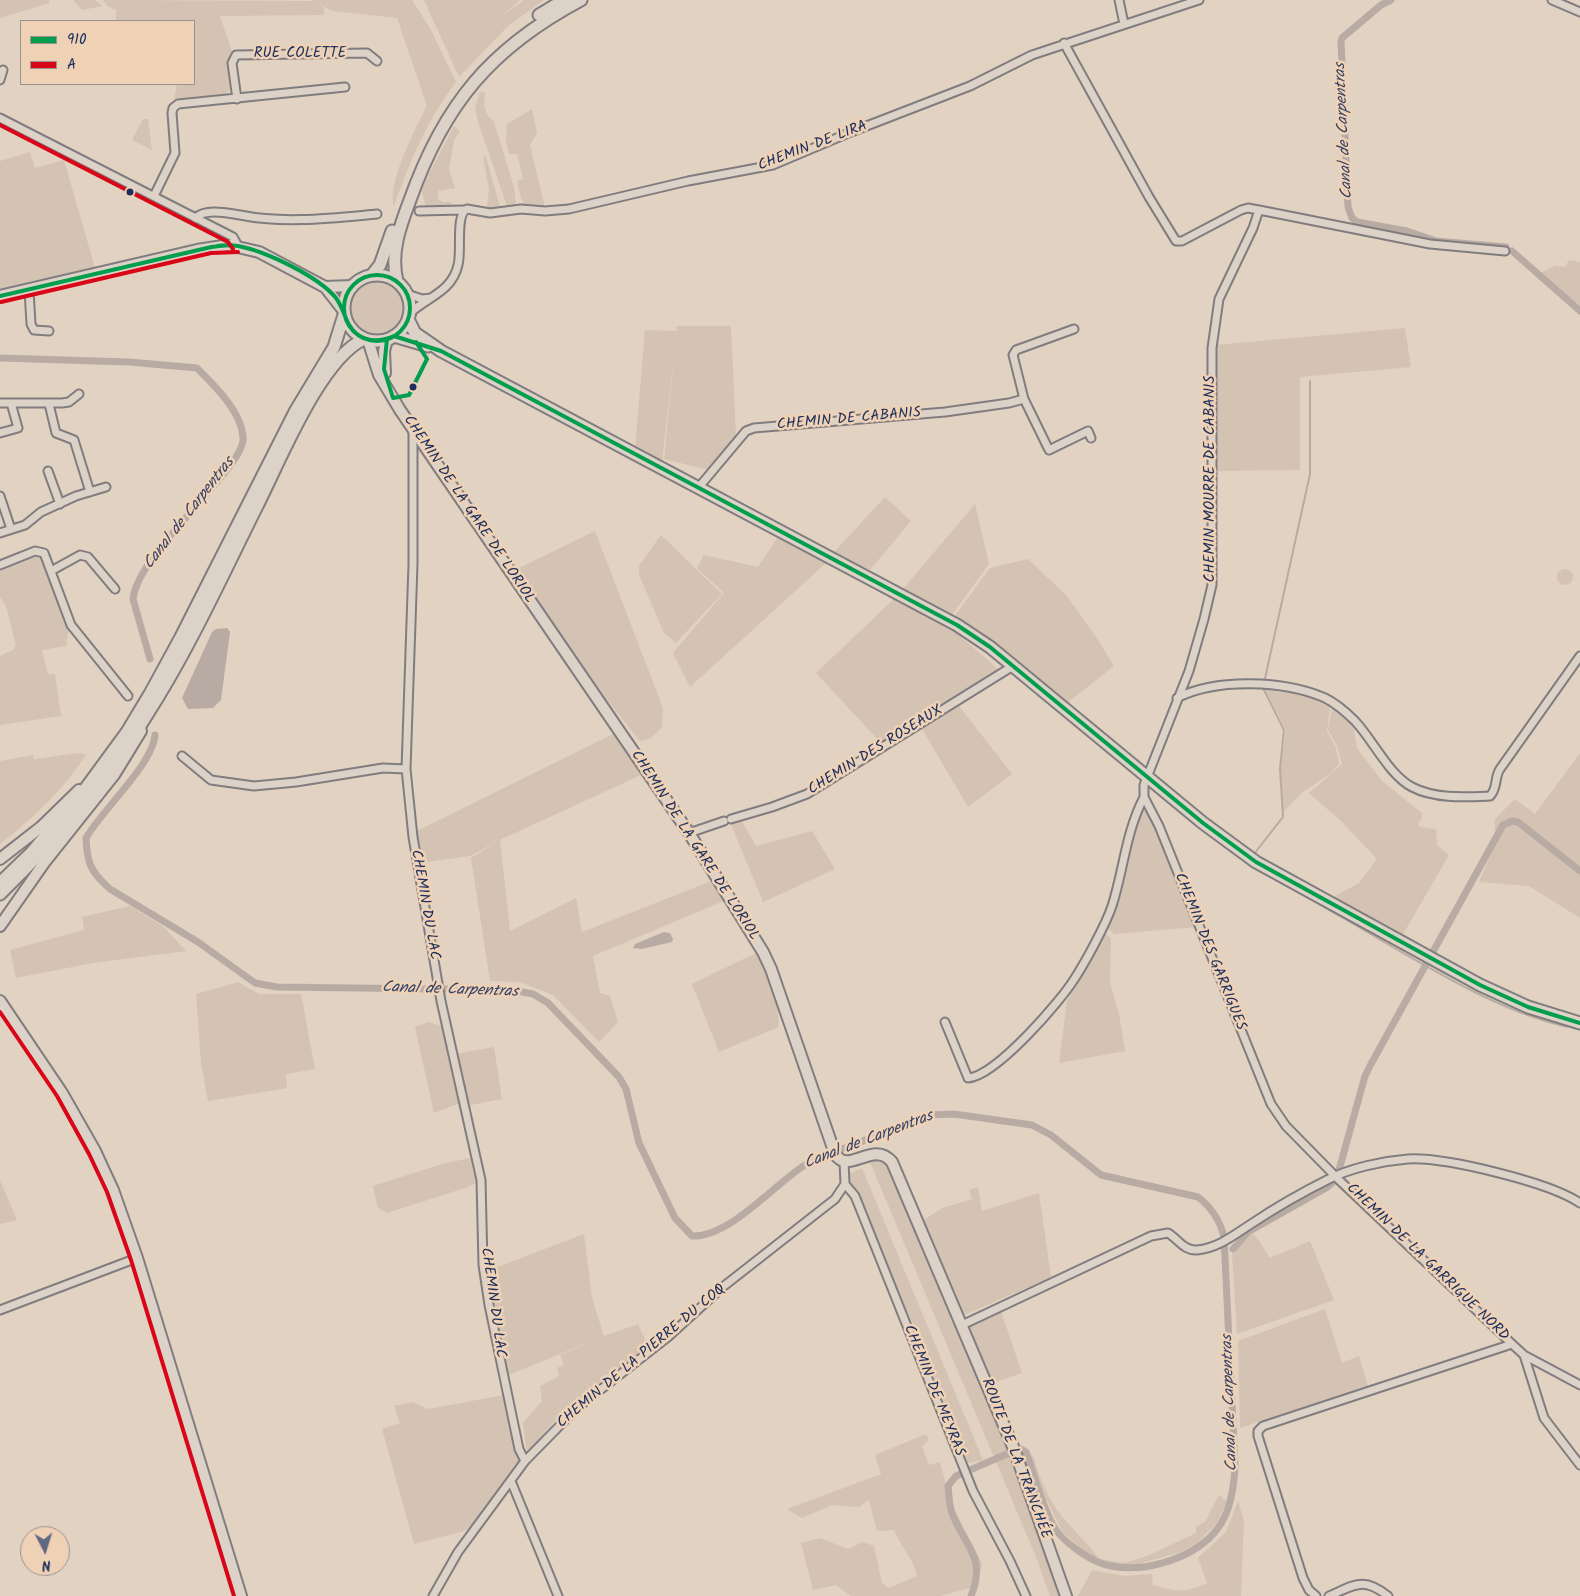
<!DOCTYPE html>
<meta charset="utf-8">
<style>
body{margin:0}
#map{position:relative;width:1580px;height:1596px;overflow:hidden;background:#e2d2c2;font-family:Kalam,sans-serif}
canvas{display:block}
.legend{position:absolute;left:20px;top:20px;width:175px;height:65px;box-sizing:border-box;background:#efd2b5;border:1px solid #9a9192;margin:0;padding:6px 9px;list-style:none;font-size:15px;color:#1b2f5e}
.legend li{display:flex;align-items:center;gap:10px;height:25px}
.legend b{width:25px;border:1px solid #9a9192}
.north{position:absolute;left:20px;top:1526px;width:50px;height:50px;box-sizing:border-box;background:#efd2b5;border:1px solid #9a9192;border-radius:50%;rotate:175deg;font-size:14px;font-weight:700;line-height:20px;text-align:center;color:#1b2f5e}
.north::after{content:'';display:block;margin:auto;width:18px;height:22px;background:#616881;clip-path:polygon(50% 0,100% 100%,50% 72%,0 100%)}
</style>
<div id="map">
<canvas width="1580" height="1596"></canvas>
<ul class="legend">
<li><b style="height:6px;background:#009e4d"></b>910</li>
<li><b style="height:6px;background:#d90618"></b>A</li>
</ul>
<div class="north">N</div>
</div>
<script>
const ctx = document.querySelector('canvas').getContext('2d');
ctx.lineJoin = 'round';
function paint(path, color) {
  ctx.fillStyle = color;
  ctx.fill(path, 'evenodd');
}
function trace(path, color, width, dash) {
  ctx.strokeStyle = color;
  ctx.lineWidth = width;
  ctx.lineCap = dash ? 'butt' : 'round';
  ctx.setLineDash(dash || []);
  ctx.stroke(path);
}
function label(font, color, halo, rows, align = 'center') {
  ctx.font = font + ' Kalam,sans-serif';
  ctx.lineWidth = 5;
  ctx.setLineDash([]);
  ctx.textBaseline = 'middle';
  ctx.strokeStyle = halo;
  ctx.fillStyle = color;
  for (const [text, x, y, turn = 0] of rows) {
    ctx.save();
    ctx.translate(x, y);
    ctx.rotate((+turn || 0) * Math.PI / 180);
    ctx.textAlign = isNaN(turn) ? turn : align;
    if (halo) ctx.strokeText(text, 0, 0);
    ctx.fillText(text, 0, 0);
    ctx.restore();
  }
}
paint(new Path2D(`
 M645,330l32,1 -15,130 -27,-13z
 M885,497l26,24 -41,49 -36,-18z
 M975,504l14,60 -37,51 -50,-25z
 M778,537l48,26 -136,124 -17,-34 51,-60 -27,-25 7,-13 54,12z
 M896,597l56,32 46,40 -117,74 -65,-70z
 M959,706l53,68 -44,33 -46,-78z`), '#d4c2b3');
paint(new Path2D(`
 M0,0h49l1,3 -50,15z
 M73,0h22l8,6 -21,4z
 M103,0l211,1 10,7v7l-104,1 13,38 -5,7 3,27 -6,6 -51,5 3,-15h17v-63h-78v-11l-9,-4z
 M311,0h101l19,30 25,52c-29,38 -46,79 -62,124 -8,-20 22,-80 33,-100l-30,-88 -65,-7z
 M424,0h96l-18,16 22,-16h20l-36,26 -49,51z
 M480,92l5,1c-2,13 -1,20 9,29l20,65 2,18 -8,4 -30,-87 -3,-15z
 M532,109l5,24 -7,12 15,63 -20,-3 -4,-7 -4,-17 6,-2 -6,-25h-8l-3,-11 1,-19z
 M143,119h5l4,31 -20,-10z
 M454,126l6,5 -6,9 -5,30 6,18 -17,3v8l5,3h8l1,4 -26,1 -5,-18z
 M30,152l5,16 29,-8 31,108 -95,23v-130z
 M483,156l3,1 15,53 -6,1 -8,-3 2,-18z
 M1569,260l11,2v44l-40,-33 15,-7 10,1z
 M349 307a28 28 0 1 1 56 0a28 28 0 1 1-56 0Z
 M677,326h54l5,110 -27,34 -45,-11z
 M1405,328l6,39 -111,10v93l-85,1v-126z
 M595,531l68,177 -1,19 -12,12 -10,2 -70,-87 -55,-84z
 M661,535l61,59 -46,49 -12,-10 -25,-58v-9z
 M36,553l7,1 26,73 -3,19 -24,4 6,24h7l6,42 -61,9v-69l13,-6 3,-4 -10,-40 -6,-9v-30z
 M1028,559l38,36 32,45 16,26 -47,37 -84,-68 -30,-17 37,-50z
 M1557 577a8 8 0 1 1 16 0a8 8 0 1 1-16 0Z
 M1265,689c23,1 47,7 65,19l-3,23 9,17 3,16 -9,10 -27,18 -20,20 -3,-44 6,-38z
 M1332,708l21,15 4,25 25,33 41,33 -5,11 3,2 15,2 1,16 12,10 -47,81 -70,-38 27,-15 18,-24 -36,-38 -32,-28 33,-29 -5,-18 -9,-16z
 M613,734l28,41 -139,64 -32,17 -50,7 -3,-32z
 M79,753l7,2c-23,35 -53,63 -86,89v-83l33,-6 1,4z
 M1580,753v165l-51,-32 -50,-4 15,-36 1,-27 20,-20 20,15z
 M1142,808l5,1 49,118 -82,7 -7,-7c18,-38 17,-82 35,-119z
 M741,820l15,26 56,-15 23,38 -72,33 -33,-80z
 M500,840l10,91 66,-33 6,34 132,-52 12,20 -133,56 7,37 10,3 8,26 -19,20 -46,-47 -33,-13 -30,-1 -19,-123z
 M130,906l34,21 22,24 -93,12 -77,15 -6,-28 74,-20 -2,-13z
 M1105,932l6,7 -1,44 9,31 6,37 -66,12 8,-62z
 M758,952l17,35 4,40 -60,25 -27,-68z
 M238,982l21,12h42l14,75 -29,5 1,14 -79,13 -7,-38 -5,-69z
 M429,1022l16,6 15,75 -26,10 -19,-86z
 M494,1047l8,52 -36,7 -11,-52z
 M470,1158l6,25 -8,4 -81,26 -9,-5 -5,-22 69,-22z
 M879,1158l10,10 124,289 50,139h-13l-14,-39 -166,-395z
 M862,1168l121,292 -15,3 -54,-137 -66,-143v-9z
 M0,1180l17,40 -17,4z
 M978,1187l4,24 57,-18 12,84 -89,39 -38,-89v-7l18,-12 30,-9 -3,-9z
 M584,1234l8,64 12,38 34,-12 10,22 -85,65 -36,43 -4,-31 19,-22 -2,-15 19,-10 -2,-8 7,-3 -4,-10 34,-15 -88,36 -19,-105z
 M1251,1234l5,2 14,22 40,-17 24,59 -97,34 -5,-80 16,-19z
 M1325,1309l17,54 17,-7 9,30 -128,42 -2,-87z
 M1001,1311l21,62 -32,11 -25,-57z
 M504,1395l16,65 -3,8 -44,59 -12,5 -47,12 -32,-115 18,-6 -6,-17 18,-4 16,7z
 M926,1434l3,6 -7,6 7,19 11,-3 11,41 31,60 -5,23 -37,10h-89l-15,-11 -23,5 -12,-47 19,-5 28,11 15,-7 11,4 8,37 7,5 28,-12c-4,-18 -16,-29 -23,-46l-17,1 -8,-31 -10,7 -27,-2 -30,13 -15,-9 94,-35 -6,-19z
 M1032,1453c6,20 14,41 26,58 12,17 29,30 41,48l26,4 22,-7 49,-23v-7l9,-4 14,-27 8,6 -10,22 -20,20 -19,10 -44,12 -24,-2 -19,-5 -29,-27 -16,-32 -16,-43z
 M1238,1501l6,20 -3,75h-163l14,-26 32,6 28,-2 1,11c23,7 33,8 54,-2l-9,-25 28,-26z`), '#d4c2b2');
paint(new Path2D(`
 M227,628l3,4 -9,68 -8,8 -25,1 -6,-11 30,-66 4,-3z
 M664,932l6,1 3,6 -1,3 -30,7 -9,-1 2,-4z`), '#b8aba4');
trace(new Path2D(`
 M1264,683l46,-209v-93
 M1220,842l24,18
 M1254,854l29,-37 -3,-49 4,-38 -21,-42
 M1285,884c33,20 66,38 99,58 58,33 118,70 184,85`), '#b8aba4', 2);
trace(new Path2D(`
 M1391,0l-10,5 -39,33 -1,3 7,166 4,11 5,4 50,9 29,10 70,6
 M1512,251l68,60
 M0,358l129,4 68,6c17,17 44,43 46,69 4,30 -105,114 -110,162l17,60
 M155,735c-2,29 -53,75 -69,103 1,26 5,34 24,51l88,53 57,41 22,4 234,3 22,4 15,9 71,74 7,12 13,54 36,75 17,18c40,1 84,-55 119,-75l119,-46 24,-1 78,11 19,10 50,40 97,22c14,11 22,23 26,40l11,229c-1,21 -4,45 -17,62 -22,30 -72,45 -107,38 -18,-3 -40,-19 -52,-32 -14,-17 -25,-61 -33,-82l-5,-3 -5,1 -60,26 -8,10c1,8 1,19 4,27 13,35 35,43 19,83
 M1339,1170l26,-94 6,-12 132,-239 9,-4 6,1 62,49
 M1233,1249l15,-17 78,-44 7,-6`), '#b8aba4', 7);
const street = new Path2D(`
 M1119,0l5,24
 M1552,0l28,12
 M1064,43l85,154 27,44h6l59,-31 7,-2 11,2
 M0,80l3,-10
 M237,99l-5,-36 4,-8 131,-2 10,8
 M0,118l233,119 5,9
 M154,196l21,-43 -3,-40 1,-5 5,-4 167,-17
 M419,211l44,-1
 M195,218c11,-10 32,-5 45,-3 44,9 93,3 137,-1
 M1505,251l-75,-7 -171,-34 -6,18 -34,71 -7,49v237l-8,34 -15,52 -45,114v12l15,29 112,278 15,22 53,54 173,164 12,11 56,30
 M29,290l2,34 3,6 15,1
 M407,294l15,5 9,-1
 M409,314c18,-17 43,-22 49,-49 4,-13 -3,-51 9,-56l23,4 31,-4 24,2 24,-2 119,-28 85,-16 78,-33 119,-46 62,-31 167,-55
 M1024,399l-11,-44 3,-5 58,-21
 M0,403h62l7,-1 10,-8
 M49,404l7,29 18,7 16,52
 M413,429v135l-7,205 7,68 28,164 40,179 2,85 6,40 30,144 6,12
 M0,433l18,-5 -7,-25
 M48,471l12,33
 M699,487l47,-56 8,-3 191,-16 64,-9 15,-4 25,51 39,-19 3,7
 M0,496l11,33
 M0,533l25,-8 16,-13 35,-16 30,-9
 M0,565l35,-14 9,2 27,72 57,71
 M51,571l29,-16 8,2 27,32
 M1177,698c39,-20 107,-18 148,0 10,5 22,15 30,23 18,19 34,54 57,66 23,12 53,10 78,9 8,-8 4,-18 10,-27l80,-113
 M182,756l29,24 43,6 42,-4 87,-14 23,1
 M731,819l41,-12 35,-13 206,-128
 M689,833l35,-12
 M945,1022l23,56c28,-2 93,-77 107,-100 11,-17 31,-54 37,-72 12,-37 13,-72 32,-109
 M845,1184l10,12 118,295 37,70 16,35
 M0,1310l137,-52
 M962,1325l189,-89 17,-3c10,6 16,18 29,17 21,-2 37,-15 54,-26 24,-16 50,-31 76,-44 23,-12 55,-19 81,-21 37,-2 141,23 172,44
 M1524,1355l20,63 36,47
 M511,1481l47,115
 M433,1596l25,-44 67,-91 52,-53 91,-71 56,-51 111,-87 10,-15 -1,-23
 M1316,1596l-7,-6 -6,-12 -45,-142v-5l5,-5 249,-82
 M1329,1596c26,-11 34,-20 59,0`);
const secondary = new Path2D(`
 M325,287l27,-1
 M0,296l197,-46 32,-5 30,7 66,35 18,23
 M368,340l11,35 21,35 289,423 74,119 8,17 64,185c14,22 38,-15 57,8l122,287 52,147
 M385,373l-1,-22 3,-12
 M0,859l41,-32 38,-37
 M0,926l44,-63 70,-88 27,-44
 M0,1001l62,92 33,58 18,39 24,68 104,338`);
const primary = new Path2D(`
 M539,15l25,-15
 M344 308a33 33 0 1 1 66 0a33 33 0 1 1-66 0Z
 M372,275l8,-10 12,-34
 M397,281c-7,-28 3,-55 13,-81 34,-96 81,-152 171,-200
 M408,319l7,14 26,18 516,274 33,22 213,176 53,39 224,123 48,22 52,16
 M394,336l34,10
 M0,883l31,-30 52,-61 44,-60 24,-40 30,-55 115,-227 38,-63 10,-32
 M0,894c60,-58 115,-125 158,-197 37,-61 67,-127 99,-191 22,-43 63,-147 107,-167`);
trace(street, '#817d7f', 11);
trace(secondary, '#817d7f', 14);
trace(primary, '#817d7f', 15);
trace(street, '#ddd2c7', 7);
trace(secondary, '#ddd2c7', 10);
trace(primary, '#ddd2c7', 11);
trace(new Path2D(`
 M344 308a33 33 0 1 1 66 0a33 33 0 1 1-66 0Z
 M0,296l207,-48c10,-2 20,-4 31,-2 27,5 80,30 98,52 9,12 9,27 21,36 12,9 25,7 37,2
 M394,336l47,15 516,274 33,22 213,176 53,39 224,123 48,22 52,16
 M387,339l-3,30 9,29
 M393,398l16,-3 18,-36 -11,-17`), '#009e4d', 4);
trace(new Path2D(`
 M0,125l228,117 5,7
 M1,302l210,-49 27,-1
 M0,1012l57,84 32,58 18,38 24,68 103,336`), '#d90618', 4);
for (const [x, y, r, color] of [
 [130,192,4.5,"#1b2f5e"],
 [413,387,4.5,"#1b2f5e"]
]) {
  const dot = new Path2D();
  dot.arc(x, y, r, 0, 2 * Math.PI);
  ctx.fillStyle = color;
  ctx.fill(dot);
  trace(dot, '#efd2b5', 2);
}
label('15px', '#1b2f5e', '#efd2b5', [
 ["RUE COLETTE",300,54],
 ["CHEMIN DE LIRA",813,147,-21],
 ["CHEMIN DE CABANIS",849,420,-5],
 ["CHEMIN MOURRE DE CABANIS",1211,479,-90],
 ["CHEMIN DE LA GARE DE LORIOL",468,510,56],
 ["CHEMIN DES ROSEAUX",876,751,-32],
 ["CHEMIN DE LA GARE DE LORIOL",694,846,57],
 ["CHEMIN DU LAC",424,905,80],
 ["CHEMIN DES GARRIGUES",1209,952,68],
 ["CHEMIN DE LA GARRIGUE NORD",1427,1263,44],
 ["CHEMIN DU LAC",492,1303,82],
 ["CHEMIN DE LA PIERRE DU COQ",642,1357,-40],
 ["CHEMIN DE MEYRAS",933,1391,68],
 ["ROUTE DE LA TRANCHÉE",1015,1459,69]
]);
label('italic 16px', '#374469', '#efd2b5', [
 ["Canal de Carpentras",1345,131,-93],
 ["Canal de Carpentras",190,514,-52],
 ["Canal de Carpentras",450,991,2],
 ["Canal de Carpentras",869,1141,-21],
 ["Canal de Carpentras",1231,1403,-92]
]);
</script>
